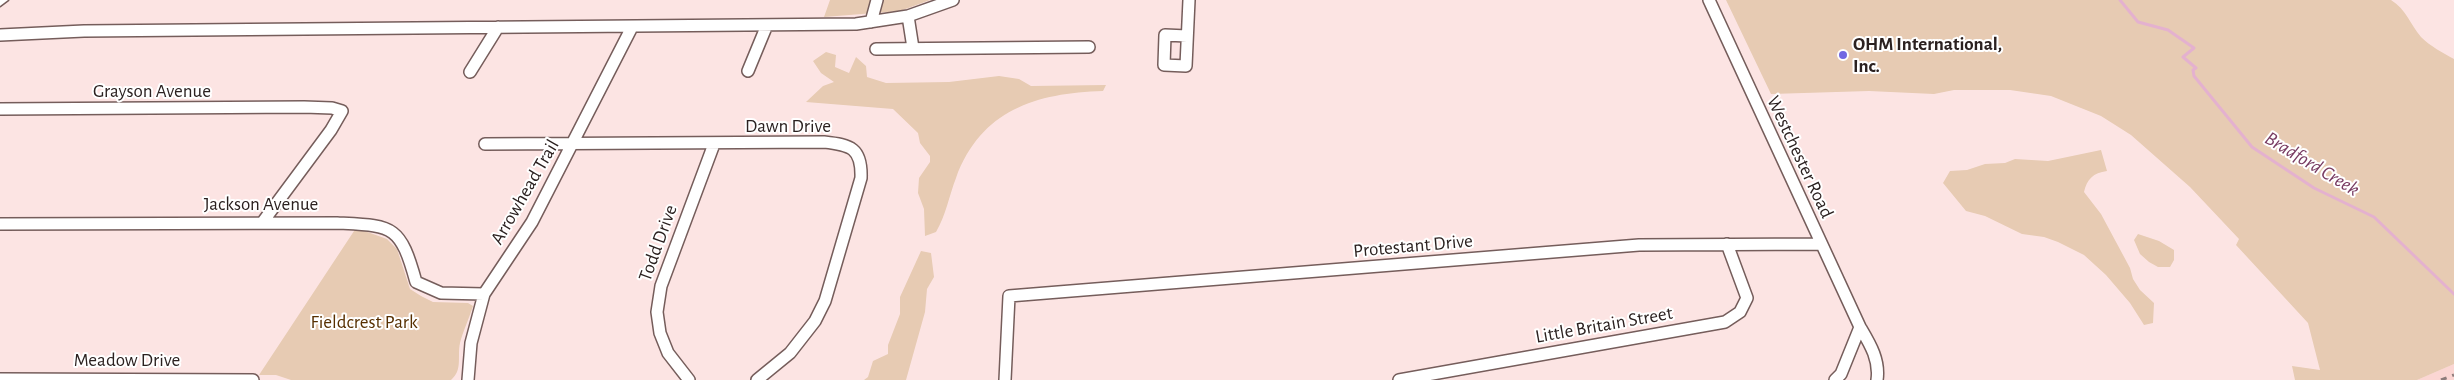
<!DOCTYPE html>
<style>
body{margin:0}
canvas{display:block;background:#fce4e3}
</style>
<canvas width="2454" height="380"></canvas>
<script>
const ctx = document.querySelector('canvas').getContext('2d');
ctx.lineJoin = 'round';
function paint(path, color) {
  ctx.fillStyle = color;
  ctx.fill(path, 'evenodd');
}
function trace(path, color, width, dash) {
  ctx.strokeStyle = color;
  ctx.lineWidth = width;
  ctx.lineCap = dash ? 'butt' : 'round';
  ctx.setLineDash(dash || []);
  ctx.stroke(path);
}
function label(font, color, halo, rows, align = 'center') {
  ctx.font = font + ' "Alegreya Sans",sans-serif';
  ctx.lineWidth = 4;
  ctx.setLineDash([]);
  ctx.textBaseline = 'middle';
  ctx.strokeStyle = halo;
  ctx.fillStyle = color;
  for (const [text, x, y, turn = 0] of rows) {
    ctx.save();
    ctx.translate(x, y);
    ctx.rotate((+turn || 0) * Math.PI / 180);
    ctx.textAlign = isNaN(turn) ? turn : align;
    if (halo) ctx.strokeText(text, 0, 0);
    ctx.fillText(text, 0, 0);
    ctx.restore();
  }
}
paint(new Path2D(`
 M2454,364v16h-37l30,-13z`), '#fbd6d3');
paint(new Path2D(`
 M830,0h100l-30,11 -76,6z
 M1726,0h665c15,9 19,24 30,37 9,9 22,16 33,22v305l-37,16h-122l-3,-14 28,4 -12,-47 -72,-78 3,-6 -49,-52 -59,-52 -30,-19 -50,-20 -41,-6h-56l-20,4 -65,-3 -98,3z
 M826,52l10,3 -1,12 14,6 7,-16 10,9 1,11 19,6 63,-1 50,-6 20,3 12,7 75,-1 -3,6c-67,2 -122,19 -147,87 -7,18 -10,37 -20,54l-11,4 -1,-27 -6,-16 1,-15 11,-16v-6l-10,-13 -2,-10 -25,-24 -87,-7 17,-16 11,-4 -13,-9 -8,-12z
 M2101,150l6,21c-14,2 -20,8 -23,21l17,22 29,54 3,11 7,11 14,13 -1,20 -9,2 -14,-22 -24,-28 -22,-20 -26,-13 -14,-5 -22,-3 -37,-18 -19,-5 -23,-28 7,-12 17,-1 18,-6 20,-1 10,-4 33,2z
 M356,228l31,11 10,10 13,40 11,7 12,6 35,1 5,3c-4,13 -10,25 -13,37 -3,14 3,27 -9,37h-160l-15,-5h-17z
 M2138,234l21,7 15,9v10l-4,7h-12l-9,-5 -9,-8 -6,-14z
 M921,251l10,2 3,24 -7,12 -2,23 -19,68h-42l4,-3 5,-16 15,-7v-9l12,-31v-17z`), '#e7cbb3');
trace(new Path2D(`
 M2120,0l18,22 30,8 26,18 -11,9 13,11 -3,2 1,6 58,71 62,41 60,29 80,77`), '#e4b1cf', 3);
const minor = new Path2D(`
 M1709,0l151,327c10,17 20,33 17,53
 M908,16l5,32
 M871,22l6,-22
 M0,35l84,-4 772,-7 52,-8 45,-16
 M1187,36l-22,-1 -1,30 22,1 3,-66
 M876,49l213,-2
 M748,71l19,-46
 M470,72l28,-45
 M0,109l304,-2 28,1 10,3 -11,19 -69,93
 M485,144l339,-2c27,3 38,6 37,36l-36,123 -10,20 -25,32 -33,27
 M0,224l337,-1c56,3 63,1 79,59l25,11 43,1
 M0,379l253,1
 M468,380l3,-37 13,-49 48,-72 100,-195
 M689,380l-21,-27 -8,-20 -3,-21 4,-26 53,-142
 M1005,380l4,-84 630,-51 182,-1
 M1399,380l326,-58 15,-10 7,-14 -20,-54
 M1835,380l6,-6 19,-47`);
const major = new Path2D(`
 M0,0h8l-8,6z`);
trace(minor, '#755d5b', 14);
trace(major, '#755d5b', 3);
trace(minor, '#fff', 11);
paint(major, '#fff');
trace(new Path2D(`
 M2441,380l13,-5`), '#8d7c7b', 3, [6, 6]);
for (const [x, y, r, color] of [
 [1843,55,5,"#7167e2"]
]) {
  const dot = new Path2D();
  dot.arc(x, y, r, 0, 2 * Math.PI);
  ctx.fillStyle = color;
  ctx.fill(dot);
  trace(dot, '#fff', 2);
}
label('bold 19px', '#2b2120', '#fff', [
 ["OHM International,",1853,44],
 ["Inc.",1853,66]
], 'left');
label('19px', '#2b2120', '#fff', [
 ["Grayson Avenue",152,91],
 ["Dawn Drive",788,126],
 ["Westchester Road",1800,157,65],
 ["Arrowhead Trail",525,192,-60],
 ["Jackson Avenue",261,204],
 ["Todd Drive",658,243,-70],
 ["Protestant Drive",1413,246,-5],
 ["Little Britain Street",1604,325,-10],
 ["Meadow Drive",127,360]
]);
label('19px', '#572f00', '#fff', [
 ["Fieldcrest Park",364,322]
]);
label('italic 20px', '#783b62', '#fff', [
 ["Bradford Creek",2312,164,31]
]);
</script>
